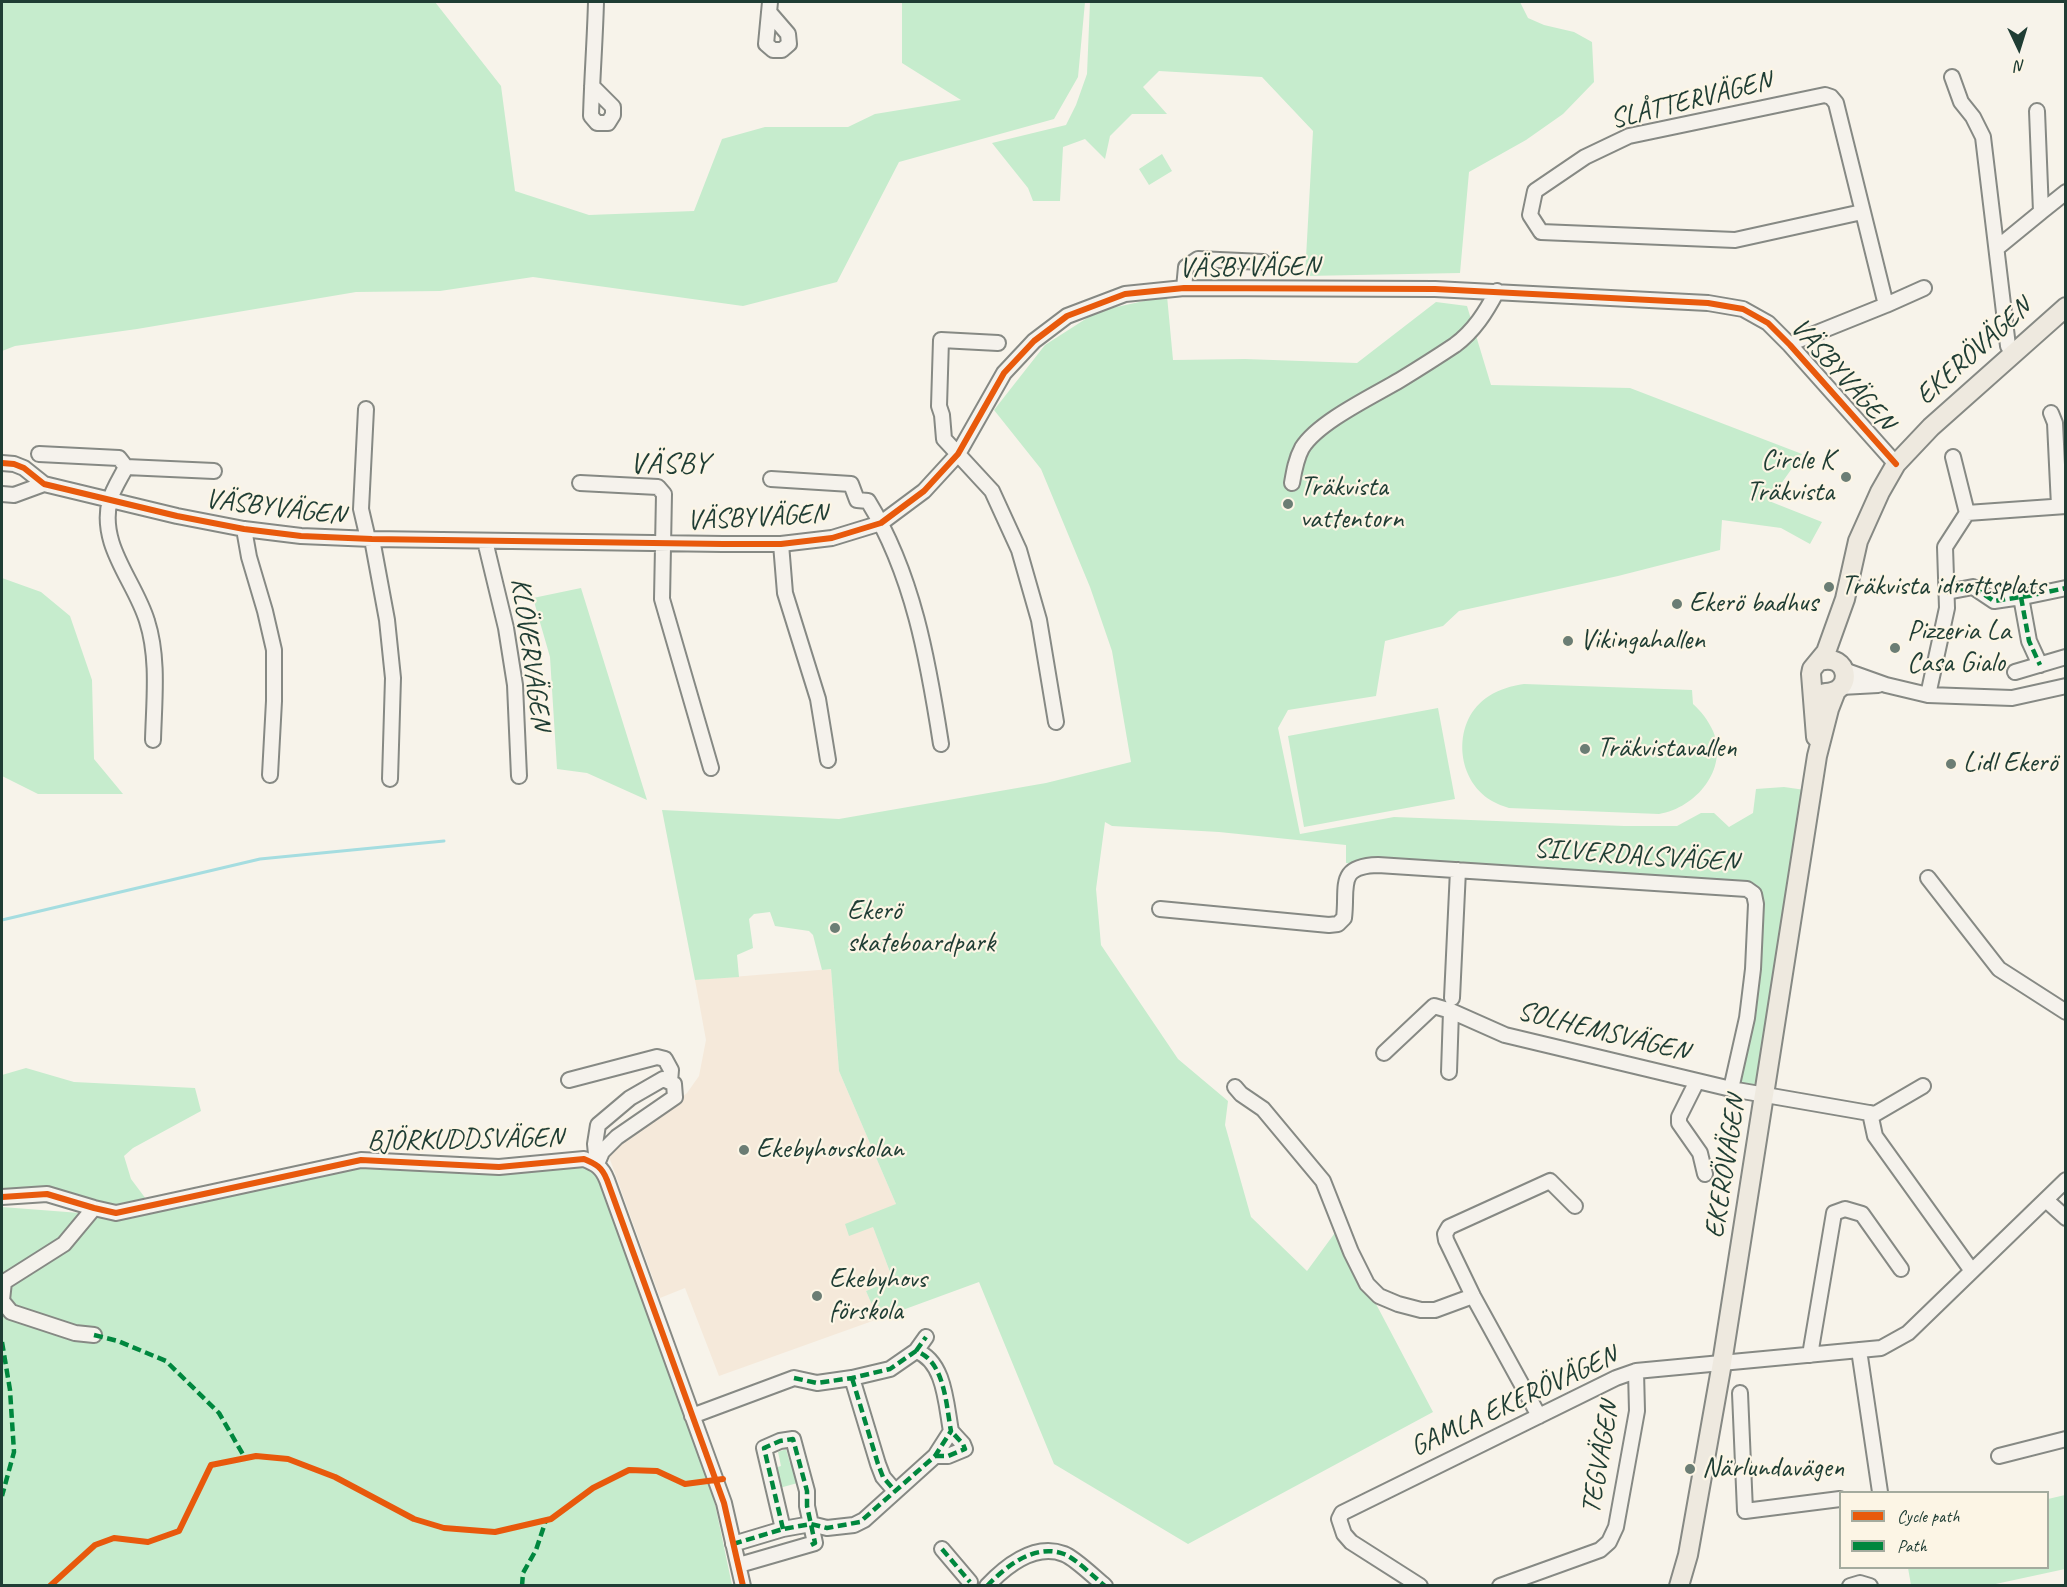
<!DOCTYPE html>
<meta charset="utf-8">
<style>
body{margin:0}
#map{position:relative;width:2067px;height:1587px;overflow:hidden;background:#f7f3ea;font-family:Caveat,sans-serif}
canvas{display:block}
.frame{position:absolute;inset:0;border:3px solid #1f3d34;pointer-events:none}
.legend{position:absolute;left:1839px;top:1491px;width:210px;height:78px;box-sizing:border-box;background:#fcf5e5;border:2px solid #a4ab9e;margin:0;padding:8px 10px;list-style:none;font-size:18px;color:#1f3d34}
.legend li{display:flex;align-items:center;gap:12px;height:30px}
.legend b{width:30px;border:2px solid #a4ab9e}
.north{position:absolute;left:1989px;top:18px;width:60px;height:60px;-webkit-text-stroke:4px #fcf5e5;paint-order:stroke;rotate:176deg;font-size:16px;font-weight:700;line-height:24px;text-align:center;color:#1f3d34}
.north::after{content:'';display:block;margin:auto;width:21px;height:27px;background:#1f3d34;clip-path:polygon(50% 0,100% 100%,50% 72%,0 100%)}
</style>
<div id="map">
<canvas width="2067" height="1587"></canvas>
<div class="frame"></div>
<ul class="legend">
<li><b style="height:8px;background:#e8590c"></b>Cycle path</li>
<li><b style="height:8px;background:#00873e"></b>Path</li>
</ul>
<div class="north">N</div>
</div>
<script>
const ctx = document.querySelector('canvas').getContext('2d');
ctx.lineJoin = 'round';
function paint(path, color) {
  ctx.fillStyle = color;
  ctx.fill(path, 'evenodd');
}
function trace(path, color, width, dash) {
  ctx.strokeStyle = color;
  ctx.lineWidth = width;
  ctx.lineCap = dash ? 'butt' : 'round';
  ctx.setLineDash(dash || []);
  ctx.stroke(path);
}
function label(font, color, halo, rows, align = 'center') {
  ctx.font = font + ' Caveat,sans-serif';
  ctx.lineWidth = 4.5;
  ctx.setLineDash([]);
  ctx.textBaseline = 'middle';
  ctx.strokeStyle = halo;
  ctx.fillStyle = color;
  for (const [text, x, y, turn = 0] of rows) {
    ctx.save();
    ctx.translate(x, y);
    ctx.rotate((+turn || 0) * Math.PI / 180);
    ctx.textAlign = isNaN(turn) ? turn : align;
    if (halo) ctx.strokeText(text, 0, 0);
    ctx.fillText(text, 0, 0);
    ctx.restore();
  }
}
paint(new Path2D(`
 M831,969l8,102 57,133 -23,23 20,53 -27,11 12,28 -159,57 -34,-88 -25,10 -52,-144 79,-61 12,-17 7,-36 -11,-60z`), '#f5e9da');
paint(new Path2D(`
 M2,2h433l66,84 14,105 74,24 105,-4 28,-72 43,-12h83l27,-13 86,-14 -59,-37v-61h183l-7,75 -24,42 -155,43 -62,120 -94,24 -210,-29 -93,14 -84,1 -219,37 -122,17 -13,5z
 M1090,2h430l8,16 16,7 30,7 18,10 2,40 -31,32 -37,26 -57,32 -9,101 -155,3 8,-145 -51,-54 -103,-6 -16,16 24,27h-35l-22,22 -5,23 -20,-20 -22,8 -3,54h-27l-5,-13 -36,-45 74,-18 10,-20 11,-31z
 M1162,154l10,17 -23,14 -10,-16z
 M1167,296l6,64 72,-1 112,4 79,-61 31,4 24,79 139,3 172,66 -33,47 53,21 -12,22 -29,-16 -59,-8 -2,30 -102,26 -159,35 -16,15 -58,15 -9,55 -88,14 -10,18 22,106 94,-17 230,9h53l24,-13h13l15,14 24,-14 3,-24 28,-2 28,4 -48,305 -33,-7 16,-71 7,-124 -121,-14 -287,-17v-18l-127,-13 -107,-6 -7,-4 -9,67 5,56 77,114 50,42 -3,24 26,92 56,54 30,-41 96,182 -245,132 -134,-80 -75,-182 -101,37 -12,-28 27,-11 -20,-53 -24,9 -4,-12 51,-20 -57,-133 -8,-102 -9,1 -9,-35 -4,-4 -34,-5 -5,-14 -16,2 -5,5 4,29 -16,7 2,22 -44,3 -33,-170 177,9 207,-36 85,-21 -19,-111 -22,-64 -49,-118 -47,-59 51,-65 53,-34z
 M2,578l39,14 29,24 22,64 2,79 29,35h-85l-36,-18z
 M581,588l66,212 -60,-27 -30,-4 -7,-112 -17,-59z
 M1524,684l168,6 1,14c8,7 15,16 20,27 16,38 -17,77 -54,83l-150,-6c-6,-2 -12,-4 -17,-7 -38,-22 -40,-82 -3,-105 11,-7 22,-10 35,-12z
 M1438,708l17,91 -151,28 -16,-91z
 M26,1068l48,14 121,6 6,23 -68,37 -9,8 7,23 15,20 -17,3 -9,5 -77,-18 -41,-1v-113z
 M580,1163l13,5 9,13 105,285 25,119h-730v-378l117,9 151,-29 94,-22z
 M786,1449l4,14 5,-1 6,20 -25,7 -5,-20 10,-3 -3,-14z
 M2065,1495v74l-74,16h-80l-3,-17h140v-69z`), '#c6eccd');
trace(new Path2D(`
 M2,920l258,-61 184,-18`), '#a5dde0', 3);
const minor = new Path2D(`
 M769,12l19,22 1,10 -7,6h-9l-7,-6 4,-42
 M1952,77l9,25 12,15 10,20 25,209 6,8
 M592,86l21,21v8l-5,8h-11l-6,-7c1,-38 4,-76 5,-114
 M1862,212l-127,28 -194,-8 -11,-17 5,-24 50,-34 44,-21 196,-41 6,2 5,6 50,202
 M2041,212l25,-20
 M1997,248l44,-36 -4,-101
 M1184,288l2,-21 12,-8 65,3
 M998,343l-57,-3 -2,66 3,9 2,24 48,52 27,59 20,70 17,102
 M1790,345l9,-5 87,-35 38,-17
 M366,409l-5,100 7,30
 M2051,413l4,10 4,83
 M39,454l80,4 7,9
 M1953,457l14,56
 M2,463l12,1 10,4 20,16 133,32 67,13 57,7 71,3 351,5h58l51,-6 49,-15 43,-32 34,-37 46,-81 30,-32 33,-25 58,-22 59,-6 251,1 273,14 35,6 25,14 22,22 106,119
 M771,479l80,5 6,16 11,1c45,73 60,159 73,243
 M580,483l78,4 6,7 -2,105 49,169
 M1292,483c2,-12 4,-24 10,-35 16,-26 71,-52 98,-68 18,-11 37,-23 55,-35 19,-14 31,-33 42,-54
 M2,494l12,1 30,-11
 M244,529l5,28 16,54 9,39v51l-4,74
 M372,539l15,81 6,58 -3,101
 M485,541l21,87 9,57 4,91
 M781,544l4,49 33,106 10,61
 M1947,592l26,-5 21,14 34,-5 38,-8
 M2021,597l8,44 11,24
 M1844,670l42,15 42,10 84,3 54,-12
 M2015,672l51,-15
 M1841,687l37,-2
 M1928,695l19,-87 -2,-61 22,-34 99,-7
 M153,740c1,-39 6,-82 -6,-119 -12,-40 -49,-76 -37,-121 3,-11 11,-23 16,-33l88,4
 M1928,878l71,91 67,43
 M1160,909l169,16 9,-1 6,-6c4,-31 -8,-52 34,-53l369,24 7,5 2,10 -3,65 -6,49 -16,71
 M1452,998l6,-128
 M1384,1053l50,-47 17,5 54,24 226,54 144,25 48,-28
 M1449,1072l2,-61
 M663,1079l11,5 1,13 -58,40 -15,15 -5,12 -2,-20 3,-19 32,-27z
 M569,1080l88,-23 8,2 6,11 -1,12
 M1697,1081l-18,36v6l21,30 5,21
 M1235,1087l6,7 22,15 60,72 28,71 16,32 12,12 19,8 23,6h14l38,-14
 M1870,1113l5,23 97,135
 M2,1197l45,-3 47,14 22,5 245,-53 138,7 85,-8c12,5 18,8 23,21l117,323 19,83
 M2046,1200l20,18
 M2,1300l2,-18 60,-38 30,-36
 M2,1301l9,11 64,21 19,2
 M1859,1350l21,142
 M916,1351l10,-14
 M1810,1355l24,-142 11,-4 17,5 39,55
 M852,1378l26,86 5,13 12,14
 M1740,1393l5,118 95,-12
 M692,1416l102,-38 23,5 35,-5 38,-9 26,-18c29,10 30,54 35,80l-16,25 -71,64 -10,5 -27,3 -16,-4 -28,5 -50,15
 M1539,1416l-66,-120 -27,-56 -1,-6 4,-7 101,-46 25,25
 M935,1456h13l17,-7 -2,-5 -12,-13
 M1999,1456l67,-17
 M942,1549l28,33
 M739,1565l76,-22 -8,-37v-15l-14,-52 -13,2 -16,7 19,81
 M987,1586c19,-20 48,-43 77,-32 11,4 31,24 41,32
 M1420,1586l-69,-44 -7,-8 -5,-15 3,-6 274,-135 20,-7 245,-23 27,-15 158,-153
 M1500,1586l100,-36 9,-8 7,-15 21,-116 -1,-40
 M1850,1586l10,-3 10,3`);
const major = new Path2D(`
 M1820,661c29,-9 35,32 5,32
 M1816,737l-5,-63 1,-5 14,-17 19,-53 13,-58 22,-49 16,-28 35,-37 135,-120
 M1679,1586l9,-31 34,-192 95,-607 12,-47 7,-18`);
trace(minor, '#868984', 18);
trace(major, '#868984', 22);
trace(minor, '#f5f2ec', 14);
trace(major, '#eee9df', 18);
trace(new Path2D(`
 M1947,592l26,-5 21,14 34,-5 38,-8
 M2021,597l8,44 11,24
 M94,1335l24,6 48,20 53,52 26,45
 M2,1342l8,48 4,62 -12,44
 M916,1351l10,-14
 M852,1378l26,86 5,13 12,14
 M935,1456h13l17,-7 -2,-5 -12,-13
 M783,1529l-19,-81 16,-7 13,-2 14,52v15l8,37 -6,3
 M733,1544l50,-15 28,-5 16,4 33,-6 75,-66 16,-25c-5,-26 -6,-70 -35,-80l-26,18 -38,9 -35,5 -23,-5
 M942,1549l28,33
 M522,1586l1,-13 13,-23 10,-30
 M987,1586c19,-20 48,-43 77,-32 11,4 31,24 41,32`), '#00873e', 4.5, [9, 4.5]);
trace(new Path2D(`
 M2,463l12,1 10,4 20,16 133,32 67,13 57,7 71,3 351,5h58l51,-6 49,-15 43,-32 34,-37 46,-81 30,-32 33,-25 58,-22 59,-6 251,1 273,14 35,6 25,14 22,22 106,119
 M2,1197l45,-3 47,14 22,5 245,-53 138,7 85,-8c12,5 18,8 23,21l117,323 19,83
 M50,1586l45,-41 19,-7 34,4 31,-11 32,-66 45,-9 32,3 47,18 79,42 30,9 51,4 56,-13 42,-31 36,-18 28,1 28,13 38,-5`), '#e8590c', 6);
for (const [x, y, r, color] of [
 [1846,477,6,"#6b7d74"],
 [1288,504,6,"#6b7d74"],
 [1829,587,6,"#6b7d74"],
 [1677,604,6,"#6b7d74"],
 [1568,641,6,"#6b7d74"],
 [1895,648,6,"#6b7d74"],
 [1585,749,6,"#6b7d74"],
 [1951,764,6,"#6b7d74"],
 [835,928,6,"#6b7d74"],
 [744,1150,6,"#6b7d74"],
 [817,1296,6,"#6b7d74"],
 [1690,1469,6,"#6b7d74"]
]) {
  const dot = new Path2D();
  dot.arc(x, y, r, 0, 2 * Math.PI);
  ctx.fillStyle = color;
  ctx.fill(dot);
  trace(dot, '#fcf5e5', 2);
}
label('28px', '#1f3d34', '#fcf5e5', [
 ["SLÅTTERVÄGEN",1691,101,-14],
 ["VÄSBYVÄGEN",1249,268,-1],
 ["EKERÖVÄGEN",1974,352,-42],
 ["VÄSBYVÄGEN",1842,375,48],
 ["VÄSBYVÄGEN",275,508,7],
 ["VÄSBYVÄGEN",757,518,-3],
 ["KLÖVERVÄGEN",530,654,82],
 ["SILVERDALSVÄGEN",1636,856,4],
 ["SOLHEMSVÄGEN",1603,1032,14],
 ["BJÖRKUDDSVÄGEN",465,1140,-1],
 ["EKERÖVÄGEN",1726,1167,-81],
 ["GAMLA EKERÖVÄGEN",1514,1402,-25],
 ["TEGVÄGEN",1601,1458,-80]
]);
label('28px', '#1f3d34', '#fcf5e5', [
 ["Circle K",1834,461,"right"],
 ["Träkvista",1834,493,"right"],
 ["Träkvista",1300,488],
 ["vattentorn",1300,520],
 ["Träkvista idrottsplats",1841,587],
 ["Ekerö badhus",1689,604],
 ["Pizzeria La",1907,632],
 ["Casa Gialo",1907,664],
 ["Vikingahallen",1580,641],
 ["Träkvistavallen",1597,749],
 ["Lidl Ekerö",1963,764],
 ["Ekerö",847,912],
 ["skateboardpark",847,944],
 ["Ekebyhovskolan",756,1150],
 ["Ekebyhovs",829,1280],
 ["förskola",829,1312],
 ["Närlundavägen",1702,1469]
], 'left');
ctx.letterSpacing = '1.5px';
label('30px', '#1f3d34', '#fcf5e5', [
 ["VÄSBY",670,464]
]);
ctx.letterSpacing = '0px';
</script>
